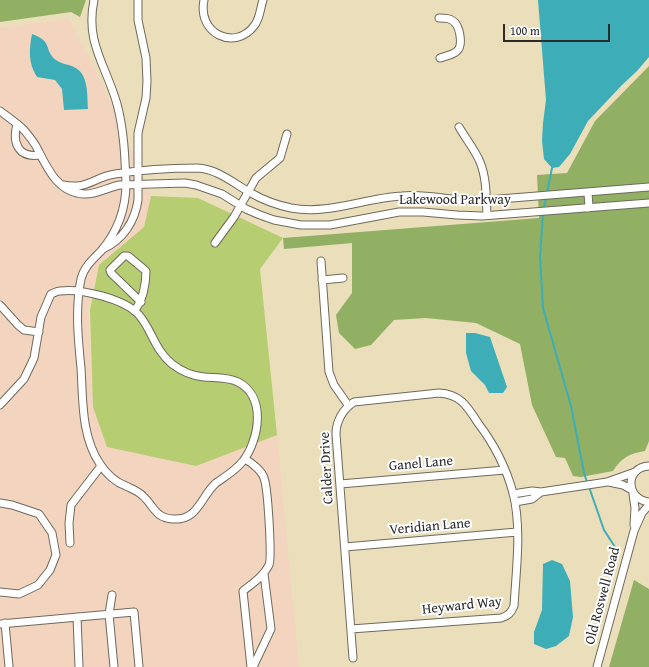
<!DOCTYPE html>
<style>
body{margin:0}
#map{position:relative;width:649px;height:667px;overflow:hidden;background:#eadebb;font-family:"Gentium Book Plus",serif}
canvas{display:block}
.scale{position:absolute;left:503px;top:24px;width:107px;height:18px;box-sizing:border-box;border:2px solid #2b2b2b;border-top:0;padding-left:5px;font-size:12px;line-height:14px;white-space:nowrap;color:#2b2b2b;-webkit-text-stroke:3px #fff;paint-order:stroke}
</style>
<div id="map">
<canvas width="649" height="667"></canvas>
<div class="scale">100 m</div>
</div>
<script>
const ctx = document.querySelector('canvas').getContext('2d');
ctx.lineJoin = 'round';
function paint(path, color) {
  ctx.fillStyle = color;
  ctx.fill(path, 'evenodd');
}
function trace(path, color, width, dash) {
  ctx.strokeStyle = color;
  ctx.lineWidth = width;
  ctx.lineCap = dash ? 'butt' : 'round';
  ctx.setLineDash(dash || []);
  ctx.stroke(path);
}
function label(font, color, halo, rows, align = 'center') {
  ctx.font = font + ' "Gentium Book Plus",serif';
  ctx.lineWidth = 4;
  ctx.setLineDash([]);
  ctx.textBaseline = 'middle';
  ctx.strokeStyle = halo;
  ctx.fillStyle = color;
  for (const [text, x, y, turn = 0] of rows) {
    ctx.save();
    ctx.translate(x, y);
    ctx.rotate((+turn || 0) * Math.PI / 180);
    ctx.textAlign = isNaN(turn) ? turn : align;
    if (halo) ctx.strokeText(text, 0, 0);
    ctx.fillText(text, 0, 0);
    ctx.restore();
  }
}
paint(new Path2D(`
 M69,19l34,66 48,111 -7,31 -45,38 -11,44 5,98 103,59 81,-31 22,232h-299v-639z`), '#f3d4bf');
paint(new Path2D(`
 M151,196l47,2 85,40 -23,31 17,166 -81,31 -89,-19 -14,-40 -3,-97 9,-45 45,-38z`), '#b7cd71');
paint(new Path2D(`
 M0,0h86l-6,17 -9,-5 -71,10z
 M649,66v375l-4,10c-15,2 -24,7 -32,20l-32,6 -8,-1 -8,-18 -9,-1 -24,-52 -12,-61 -44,-21 -50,-5 -32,2 -23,25 -16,4 -16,-16 -3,-18 16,-22v-50l-68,6 -1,-11 256,-20 -2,-43 30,-2 28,-52z
 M634,580l15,9v78h-40z`), '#91b063');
paint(new Path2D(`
 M538,0h111v57l-12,14 -15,14 -34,36 -18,33 -11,13 -7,1 -8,-9 -2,-18 1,-18 3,-23z
 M32,34c22,8 11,16 24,26 5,4 12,4 18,7 15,7 13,28 14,42l-24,1 -2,-21 -7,-9 -18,-3c-9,-14 -8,-27 -5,-43z
 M466,333h9l15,4 17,50 -4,6h-14l-4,-8 -14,-14 -5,-18z
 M552,560l10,4 8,17 3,36 -4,19 -13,10 -10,3 -12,-5v-12l8,-22 1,-46z`), '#3daeb7');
trace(new Path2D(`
 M547,193l5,-25
 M544,208l2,-11
 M543,213l-3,44 3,51 28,98 13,67 3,9
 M589,487l15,43 11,17`), '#3daeb7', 2);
const minor = new Path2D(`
 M204,0c-7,34 31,51 50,26 6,-7 6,-17 9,-26
 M439,18c6,0 13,0 17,6 4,6 7,22 1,27 -4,4 -12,5 -17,7
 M0,111c8,6 17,12 24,19 5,6 11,13 14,20 10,20 21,43 46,44 11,1 24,-7 36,-9l65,-2 11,2 26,9 24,15 14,6 14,5 27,5h29l69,-13h24l34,3 25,1 167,-13
 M17,124c-5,19 1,34 23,31
 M459,127c7,12 16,23 21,35 7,17 6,36 7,53
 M63,185c25,5 31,-8 52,-11 25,-4 57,-6 82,-6 21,1 36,15 54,25 12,7 26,12 40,15 38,7 73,-10 111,-12 19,-2 38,2 57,4 9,0 18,0 28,0l162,-13
 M588,192l1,16
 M215,243l19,-26 22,-39 24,-20 7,-24
 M103,249c20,-9 32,-28 35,-49v-67l8,-35 1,-17 -1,-23 -8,-38v-20
 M321,261l8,111 5,13 14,20
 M322,280l21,-2
 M0,305l18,20 6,5 15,2
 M134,311c9,-10 12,-27 12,-40l-18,-15h-4l-14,14 1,3 30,29
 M0,405l24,-26 10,-21 7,-41 10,-23c3,-1 6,-3 9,-3 20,-3 65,8 79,24 13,15 15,34 33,49 9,7 21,12 32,13 11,1 24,0 34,5 29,15 21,58 5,79 -8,10 -17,15 -27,22 -15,13 -18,38 -43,36 -18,-1 -19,-13 -30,-23 -5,-5 -11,-7 -17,-10 -11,-4 -20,-13 -26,-22 -19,-28 -17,-65 -19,-96 -3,-29 -6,-60 0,-89 3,-12 12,-20 20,-28 17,-20 25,-42 25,-68 -1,-26 -2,-53 -9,-79 -11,-39 -32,-61 -23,-104
 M245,459c7,4 17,12 19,19 4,10 8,80 5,87 -6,12 -16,18 -26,26l8,76
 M649,466c-24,1 -24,33 0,36
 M609,482l14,3 9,5
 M340,484l165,-14
 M513,494l19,-3 9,1 53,-8 13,-2 28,-10
 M633,494l2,14 -1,17
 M515,502l17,-3 9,-7
 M0,503l12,2 27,9 13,19 4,22 -6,15 -12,15 -19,9 -19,-2
 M70,543l-1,-20 2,-18 30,-39
 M345,547l172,-15
 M112,595l-3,19 5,53
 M77,617l2,50
 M5,623l4,44
 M0,624l134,-12 5,55
 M351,629l150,-11c7,-2 10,-5 13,-12 2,-35 8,-78 -1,-113 -7,-26 -19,-49 -35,-70 -11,-17 -18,-29 -39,-30l-85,9c-11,7 -18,19 -18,32l17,224
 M253,667l18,-38 -7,-55
 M597,667l37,-136 8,-18 7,-8`);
trace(minor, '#6e6a5d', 9);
trace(minor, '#fff', 7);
label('14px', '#2b2b2b', '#fff', [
 ["Lakewood Parkway",455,200],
 ["Ganel Lane",421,464,-5],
 ["Calder Drive",327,468,-93],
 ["Veridian Lane",430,527,-5],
 ["Old Roswell Road",603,596,-75],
 ["Heyward Way",462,606,-6]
]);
</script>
